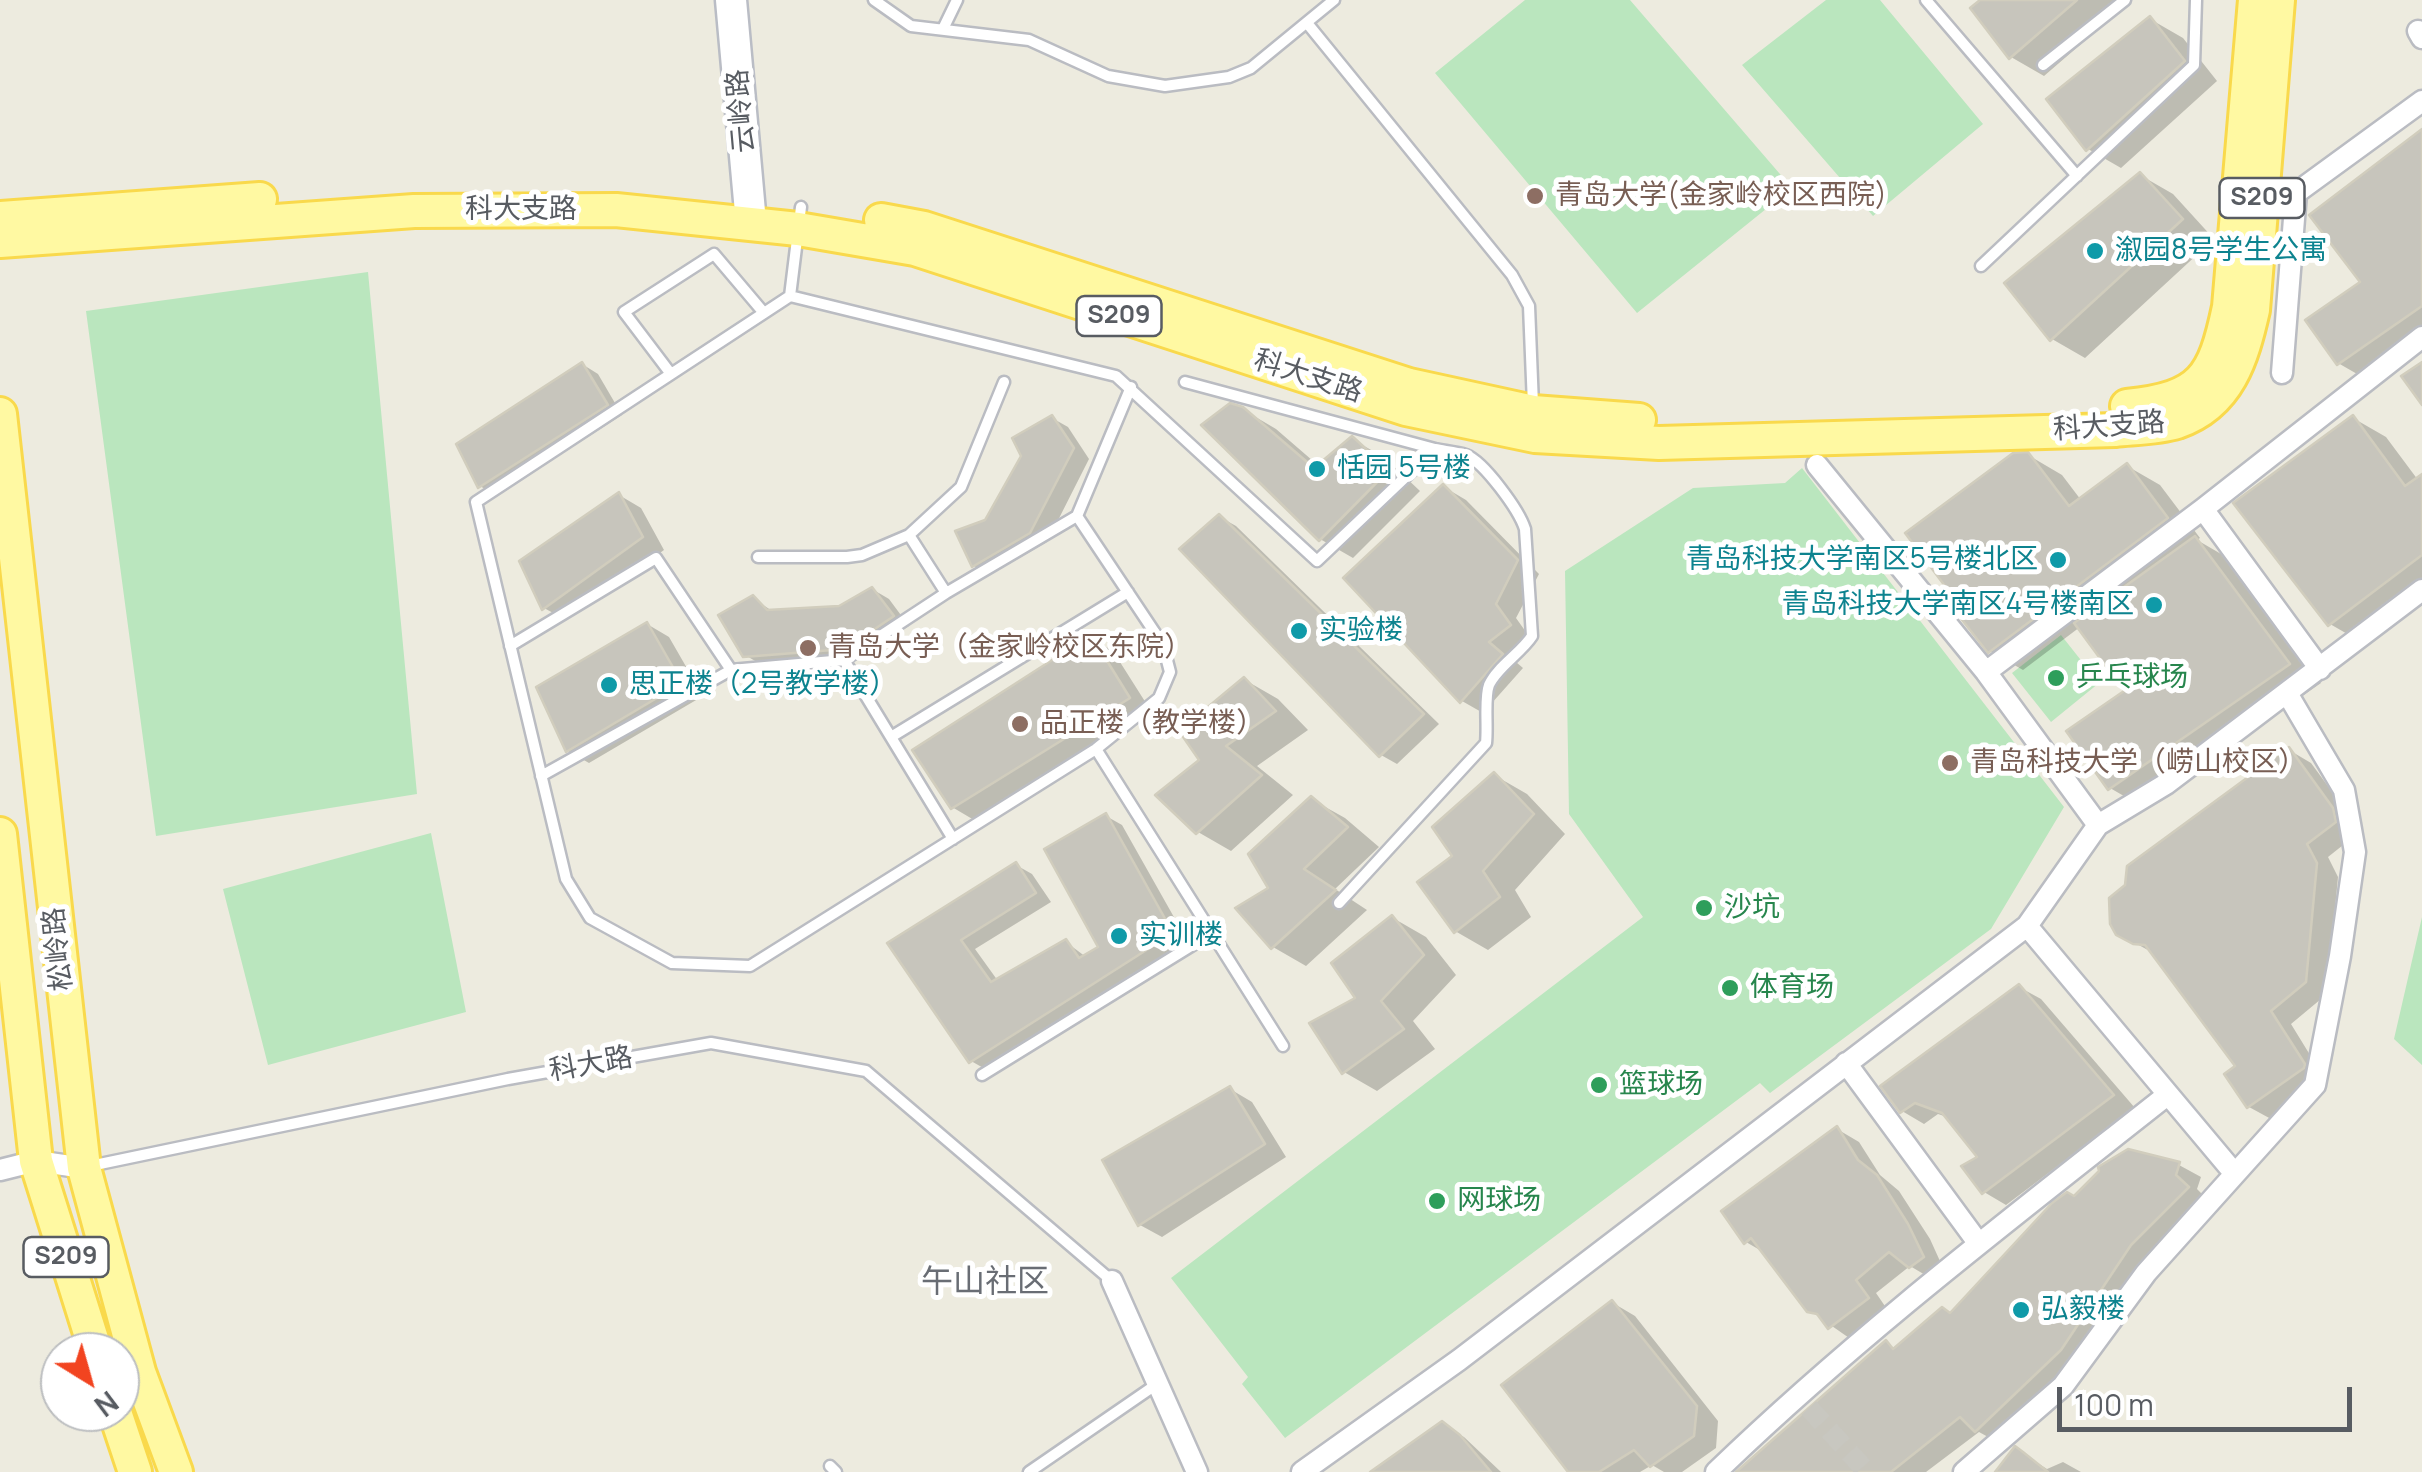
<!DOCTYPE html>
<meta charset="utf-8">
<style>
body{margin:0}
#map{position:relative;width:2422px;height:1472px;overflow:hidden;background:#edebdf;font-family:Manrope,sans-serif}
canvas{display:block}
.north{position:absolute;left:40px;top:1332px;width:100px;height:100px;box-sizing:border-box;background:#fff;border:2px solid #bcbec0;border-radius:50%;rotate:143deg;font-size:28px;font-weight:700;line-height:40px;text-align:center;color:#585c62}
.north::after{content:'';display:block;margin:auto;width:35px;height:45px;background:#f24420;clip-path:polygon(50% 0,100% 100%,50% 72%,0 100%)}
.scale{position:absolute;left:2057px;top:1387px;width:295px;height:45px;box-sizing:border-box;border:5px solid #585c62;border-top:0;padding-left:12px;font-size:30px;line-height:35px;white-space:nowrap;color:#585c62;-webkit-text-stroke:8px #fff;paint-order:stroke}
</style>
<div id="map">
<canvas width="2422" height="1472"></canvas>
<div class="north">N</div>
<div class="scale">100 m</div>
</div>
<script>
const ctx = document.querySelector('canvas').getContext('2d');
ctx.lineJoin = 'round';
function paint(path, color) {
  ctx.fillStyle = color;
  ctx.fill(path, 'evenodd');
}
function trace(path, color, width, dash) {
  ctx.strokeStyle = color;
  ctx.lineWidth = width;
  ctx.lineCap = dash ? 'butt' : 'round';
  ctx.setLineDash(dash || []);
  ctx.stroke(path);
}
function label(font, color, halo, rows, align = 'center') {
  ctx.font = font + ' Manrope,"Noto Sans SC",sans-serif';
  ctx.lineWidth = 10;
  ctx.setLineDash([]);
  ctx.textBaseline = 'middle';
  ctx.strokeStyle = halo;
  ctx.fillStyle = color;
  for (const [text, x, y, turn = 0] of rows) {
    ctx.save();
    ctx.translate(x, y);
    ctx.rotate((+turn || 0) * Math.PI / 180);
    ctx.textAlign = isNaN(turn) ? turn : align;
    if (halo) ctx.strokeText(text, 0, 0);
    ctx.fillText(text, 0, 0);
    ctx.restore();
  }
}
paint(new Path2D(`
 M1525,0h105l162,188 -155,125 -202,-240z
 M1826,0h54l103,124 -110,92 -131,-151z
 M368,272l49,522 -261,42 -70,-525z
 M1802,468l262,339 -73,122 -221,164 -10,-10 -475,355 -43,-54 6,-7 -77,-99 472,-361 -74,-103 -4,-243 128,-83 92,-5z
 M2061,635l38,48 -48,39 -39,-49z
 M431,833l35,179 -198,53 -45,-176z
 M2422,917v148l-28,-26z`), '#bae6be');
paint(new Path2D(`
 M1983,0h149l-88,76 -33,-19z
 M2150,19l33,19 34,43 -96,87 -33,-19z
 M2422,133v214l-51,35 -33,-19z
 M2140,175l33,19 41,45 -129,119 -33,-19z
 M582,364l16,10 24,41 -126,81 -16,-10z
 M1242,409l34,20 44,38 32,-28 33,19 35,33 -67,67 -33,-19z
 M1052,418l16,9 21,32 -42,83 -57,33 -16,-9z
 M2353,418l33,19 32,43 4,-3v122l-59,44 -33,-19z
 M2028,455l34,20 19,25 46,-34 33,19 40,53 -3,2 31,18 93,125 -178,124 -33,-19 18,-97 -48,-64 -57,43 -33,-19z
 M1444,487l22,13 73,74 -23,44 15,21 -22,17 14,12 -40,45 -21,-12z
 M619,495l22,13 23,42 -98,70 -22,-12z
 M1220,517l16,9 203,198 -42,40 -16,-9z
 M872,589l17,10 20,27 -47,31 -100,8 -17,-10 8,-57 22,15 65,-4z
 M647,624l22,13 34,59 -114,67 -21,-12z
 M1091,638l22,13 38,60 -177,109 -22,-13z
 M1245,680l33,19 30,31 -51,36 36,29 -62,56 -33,-19 5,-71z
 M2289,750l22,13 44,60 2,11 -29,23 10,20 -11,117 -36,30 35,57 -55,38 -22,-12 -11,-41 -83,-112 -38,-21z
 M1494,775l33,19 38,40 -50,56 16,27 -43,33 -33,-19v-74z
 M1311,799l34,19 34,29 -44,42 32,21 -61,56 -33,-19 -1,-59z
 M1106,816l16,9 66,117 -201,128 -16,-9 -80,-117 125,-79 16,9 19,28 -76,47 23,32 68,-39 20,15 16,-9z
 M1393,918l33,19 30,38 -43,46 22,28 -58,42 -33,-19 15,-73z
 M2019,987l22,12 94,109 -129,97 -22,-13 -4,-34 -30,-40 -12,-4 -14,10 -22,-13z
 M1230,1089l22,13 34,55 -124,80 -22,-12z
 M1837,1129l22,13 21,33 19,16 31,48 14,31 -12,9 -22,-13 -34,27 13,19 -37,28 -43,-30 -44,-57 -19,-11z
 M2179,1165l22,12 -4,12 12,12 -126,161 -84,81 -20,-11 -53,40h-183l143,-129 10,6 55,-33 123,-117z
 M1613,1303l22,13 83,105 -2,27 -34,24h-18l-12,-7 -12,7h-69z
 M1442,1424l22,13 37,35h-127z
 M2016,1449l31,20 16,-7 18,10h-82z`), '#0003');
const building = new Path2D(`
 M1980,0h97l-68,59 -39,-51z
 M2150,16l35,45 -99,90 -40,-52z
 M2422,129v177l-85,59 -32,-45 55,-38 -51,-67z
 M2140,172l43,47 -133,122 -46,-58z
 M582,362l26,43 -130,83 -22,-44z
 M2422,362v43l-21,-29z
 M1230,403l13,4 71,61 38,-32 37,34 -70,71 -118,-116z
 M1052,415l22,33 -44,85 -58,34 -17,-36 30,-11 36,-64 -9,-18z
 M2353,415l52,71 17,-12v81l-94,71 -95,-123z
 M2028,452l41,54 58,-43 41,55 -180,135 -43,-55 6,-4 -46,-61 108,-80z
 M1443,484l75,76 -22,44 15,21 -22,17 14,12 -43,49 -117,-125z
 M619,492l24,45 -101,73 -23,-49z
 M1219,514l205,200 -45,43 -200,-208z
 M2195,536l95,128 -182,126 -42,-59 58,-40 -50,-68z
 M872,587l22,29 -49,33 -102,8 -25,-42 35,-20 14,15 72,-4z
 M647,622l35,61 -116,69 -30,-65z
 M1091,635l39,63 -179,111 -39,-59z
 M1244,677l32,34 -50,35 36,29 -66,59 -41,-39 44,-35 -20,-29z
 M2289,747l44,61 3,14 -29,22 10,19 -11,119 -35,29 34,53 -1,4 -57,40 -23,-34 11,-8 -90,-121 -12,-1 -17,-9 -6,-11 -1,-26 16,-13 2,-19z
 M1494,772l40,42 -51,57 17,26 -46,36 -37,-51 35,-26 -20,-29z
 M1311,796l37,31 -44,42 32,21 -65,59 -36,-41 33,-20 -20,-34z
 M1106,813l67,120 -204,130 -82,-120 129,-81 20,31 -75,47 30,42 75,-43 13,19 19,-11 -54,-98z
 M1392,915l32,40 -43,46 23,28 -62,45 -33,-51 46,-25 -24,-35z
 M2019,984l95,111 -132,99 -21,-28 16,-9 -35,-44 -27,-10 -15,10 -20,-27z
 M1230,1086l35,58 -127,82 -36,-66z
 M1837,1126l21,34 19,15 31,49 16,33 -15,11 -20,-16 -33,28 13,18 -41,31 -11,-15 -10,-2 -56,-74 -7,6 -23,-33z
 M2128,1149l52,13 -4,13 13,12 -58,58 -70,105 -86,82 -15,-15 -69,55h-155l150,-132 7,9 49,-42 8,6 102,-110 15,-11 7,4 25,-25 -1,-4z
 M1612,1300l85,106 -3,30 -44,31 -16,-17 -35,22h-31l-67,-87z
 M1442,1421l18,14 31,37h-121z
 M2015,1446l8,6 25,20h-53z`);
paint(building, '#c7c5bc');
trace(building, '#d1cdbd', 2.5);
trace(new Path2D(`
 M1809,1408l58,64`), '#c8c7c0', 20, [20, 10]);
const lane = new Path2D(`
 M874,0l37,26 118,14 79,36 57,10 64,-9 22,-9 83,-68
 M1926,0l151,176
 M1307,23l205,252 17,31 4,99
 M943,29l14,-29
 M2043,65l82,-65
 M801,207l-11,89 326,80 201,185 118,-112 -250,-67
 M1981,266l213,-201 2,-65
 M790,296l-314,206 90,377 24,39 82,45 78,3 346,-217 63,-51 11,-26 -7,-27 -86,-129 54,-129
 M671,374l-47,-62 90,-58 50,59
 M758,557h89l15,-2 47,-20
 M946,593l-37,-58 52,-48 43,-105
 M510,646l146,-88 75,112
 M844,660l109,179
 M891,737l237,-145
 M1096,749l187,297
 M541,776l190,-106 113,-10 102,-67 131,-77
 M1339,903l147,-160c2,-17 -2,-45 3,-58 8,-18 32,-32 43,-49l-7,-107c-6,-19 -41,-67 -59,-74 -9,-3 -21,-4 -31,-6
 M982,1075l230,-142
 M90,1166l418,-87 203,-36 155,28 246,210
 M830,1466l6,6
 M1029,1472l128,-88`);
const street = new Path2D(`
 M2418,31l4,7
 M2282,373l14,-180 126,-92
 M1817,465l169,207 112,153
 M2203,509l117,160
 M1986,672l217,-163 219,-172
 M2027,926l208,248
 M1846,1063l133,181
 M0,1170l36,-9 48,7
 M1112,1281l85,191
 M1302,1472l157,-112 568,-434 71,-101 68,-41 256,-194
 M1716,1472c141,-136 297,-255 450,-376
 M1964,1472l99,-86 83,-113 169,-188 25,-129 15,-104 -11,-62 -57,-97`);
const secondary = new Path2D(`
 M731,0l20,223`);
const primary = new Path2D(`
 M0,218l260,-19
 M881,220l43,8 485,157 124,27 106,8
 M0,241l414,-30 202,-1 182,19 117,20 491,160 129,27 124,7 456,-13c19,-2 43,-2 62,-8 52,-18 65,-64 76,-112l25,-310
 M2127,406c75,-8 87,-28 102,-99l26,-307
 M0,414l84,754 55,204 37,100
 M0,834l36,327 60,191
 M115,1412l20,60`);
trace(lane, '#babcc2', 15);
trace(street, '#babcc2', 25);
trace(secondary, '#babdc5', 35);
trace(primary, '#f9d94c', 38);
trace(lane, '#fff', 10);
trace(street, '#fff', 20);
trace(secondary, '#fff', 30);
trace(primary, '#fff9a2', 32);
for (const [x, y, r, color] of [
 [1535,196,10,"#8d6e63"],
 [2095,251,10,"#0f9aa8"],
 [1317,469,10,"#0f9aa8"],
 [2058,560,10,"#0f9aa8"],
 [2154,605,10,"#0f9aa8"],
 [1299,631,10,"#0f9aa8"],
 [808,648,10,"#8d6e63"],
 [2056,678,10,"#2e9e5b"],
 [609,685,10,"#0f9aa8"],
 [1020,724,10,"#8d6e63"],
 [1950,763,10,"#8d6e63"],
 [1704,908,10,"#2e9e5b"],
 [1119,936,10,"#0f9aa8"],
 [1730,988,10,"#2e9e5b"],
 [1599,1085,10,"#2e9e5b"],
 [1437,1201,10,"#2e9e5b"],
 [2021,1310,10,"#0f9aa8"]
]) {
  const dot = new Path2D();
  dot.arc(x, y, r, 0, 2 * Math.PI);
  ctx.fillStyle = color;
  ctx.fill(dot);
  trace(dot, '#fff', 4);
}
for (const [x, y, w] of [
 [2262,198,85],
 [1119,316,85],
 [66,1257,85]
]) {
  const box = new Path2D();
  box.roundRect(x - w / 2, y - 20, w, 40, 8);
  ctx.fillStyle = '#fff';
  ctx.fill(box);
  trace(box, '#585c62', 2.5);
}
label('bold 25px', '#585c62', null, [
 ["S209",2262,198],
 ["S209",1119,316],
 ["S209",66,1257]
]);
label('28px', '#585c62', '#fff', [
 ["云岭路",742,111,-95],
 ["科大支路",521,210],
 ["科大支路",1308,377,18],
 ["科大支路",2109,427,-4],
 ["松岭路",59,949,-96],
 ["科大路",591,1065,-10]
]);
label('28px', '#785e54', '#fff', [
 ["青岛大学(金家岭校区西院)",1555,196],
 ["青岛大学（金家岭校区东院）",828,648],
 ["品正楼（教学楼）",1040,724],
 ["青岛科技大学（崂山校区）",1970,763]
], 'left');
label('28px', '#0d838f', '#fff', [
 ["溆园8号学生公寓",2115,251],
 ["恬园 5号楼",1337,469],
 ["青岛科技大学南区5号楼北区",2038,560,"right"],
 ["青岛科技大学南区4号楼南区",2134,605,"right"],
 ["实验楼",1319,631],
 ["思正楼（2号教学楼）",629,685],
 ["实训楼",1139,936],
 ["弘毅楼",2041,1310]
], 'left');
label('28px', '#27864d', '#fff', [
 ["乒乓球场",2076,678],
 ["沙坑",1724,908],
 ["体育场",1750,988],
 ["篮球场",1619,1085],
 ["网球场",1457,1201]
], 'left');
label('32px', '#696d74', '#fff', [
 ["午山社区",985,1283]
]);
</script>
